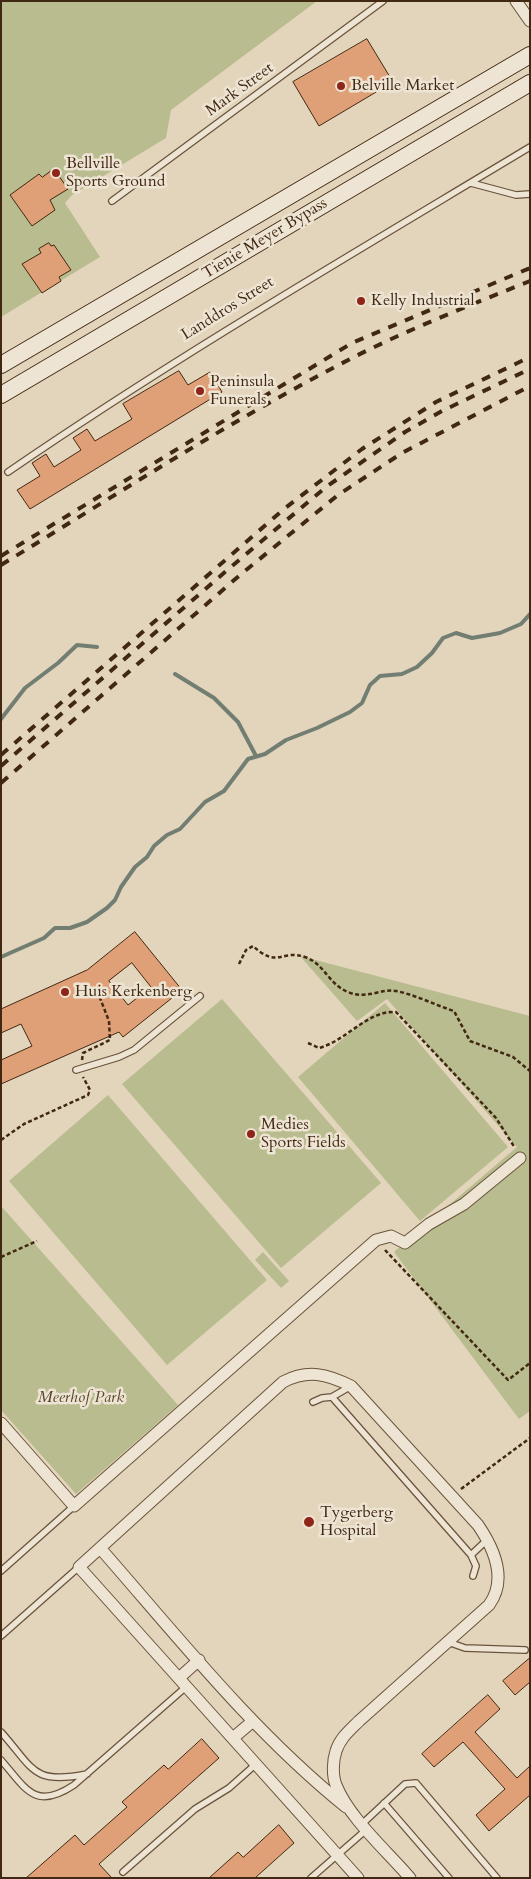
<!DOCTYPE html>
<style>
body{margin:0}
#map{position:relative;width:531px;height:1879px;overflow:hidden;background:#e3d5bc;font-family:Cardo,serif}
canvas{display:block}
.frame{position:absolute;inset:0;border:2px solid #412812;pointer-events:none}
</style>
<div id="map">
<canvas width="531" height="1879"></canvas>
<div class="frame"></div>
</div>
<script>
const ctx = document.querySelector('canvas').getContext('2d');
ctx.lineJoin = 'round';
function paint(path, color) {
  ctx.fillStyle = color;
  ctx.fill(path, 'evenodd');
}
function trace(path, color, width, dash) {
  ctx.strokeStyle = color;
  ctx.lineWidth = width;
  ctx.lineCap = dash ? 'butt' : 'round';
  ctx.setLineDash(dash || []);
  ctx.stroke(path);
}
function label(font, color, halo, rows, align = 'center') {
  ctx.font = font + ' Cardo,serif';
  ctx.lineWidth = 5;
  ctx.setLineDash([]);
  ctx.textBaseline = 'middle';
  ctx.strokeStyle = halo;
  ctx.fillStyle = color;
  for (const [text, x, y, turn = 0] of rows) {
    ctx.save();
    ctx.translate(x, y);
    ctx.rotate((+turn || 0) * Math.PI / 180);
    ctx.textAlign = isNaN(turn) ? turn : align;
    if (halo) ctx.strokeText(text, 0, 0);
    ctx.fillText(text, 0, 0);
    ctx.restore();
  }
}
paint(new Path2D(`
 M1,1h316l-146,109 -5,28 -94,57 -7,8 35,54 -99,60z
 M300,956l230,60v395l-11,8 -125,-167 123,-105 -130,-148 -30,22z
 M222,999l159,184 -100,85 -159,-184z
 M385,1003l123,144 -88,74 -122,-144z
 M108,1095l159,185 -100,85 -158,-184z
 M1,1206l177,199 -102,89 -75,-84z
 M263,1252l26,29 -8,7 -26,-28z`), '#b8bc8e');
trace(new Path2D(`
 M175,674l39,24 24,24 18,34
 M1,719l24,-31 33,-25 19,-18 20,2
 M1,957l43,-19 11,-10h15l17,-6 20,-14 8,-8 6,-13 14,-20 12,-10 7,-11 13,-11 13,-6 25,-27 19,-11 24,-32 17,-5 21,-14 31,-12 33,-16 12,-9 8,-18 10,-9 22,-2 15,-7 15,-14 11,-15 13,-5 16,5 28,-5 21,-9 9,-10`), '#737e73', 4);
const building = new Path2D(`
 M367,39l26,43 -74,44 -26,-44z
 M54,169l14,20 -18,11 5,10 -23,16 -22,-31 29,-21 3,3z
 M49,243l2,3 3,-1 17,25 -12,7 2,4 -19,12 -20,-29 19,-11 -2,-4z
 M179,371l9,14 22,-13 12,20 -192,117 -13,-19 23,-14 -8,-13 14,-9 8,13 27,-17 -8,-12 14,-9 8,12 37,-22 -9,-15z
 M135,932l47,58 -59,47 -4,-5 -118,52v-24l31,-14 -11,-22 -20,9v-24l86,-39zM132,963l19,24 -23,18 -19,-24z
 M530,1658v24l-15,13 -12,-14z
 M488,1695l12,14 -25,23 42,46 13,-12v29l-41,36 -13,-16 29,-26 -42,-47 -29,25 -12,-13z
 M202,1739l17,19 -120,106 13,14h-86l49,-43 9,10 43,-38 -5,-5 42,-37 4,4z
 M279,1825l15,18 -39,35h-46l29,-26 5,5z`);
paint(building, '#dfa077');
trace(building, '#412812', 1);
const lane = new Path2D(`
 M471,183l45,12 14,-1
 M112,201l271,-200
 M8,472c169,-116 346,-219 522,-325
 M76,1070l43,-13 15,-7 66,-54
 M332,1397l19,-11
 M313,1402l9,-4 10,-1 139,158 5,11 -3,10
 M471,1555l17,-16
 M1,1571l73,-65
 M1,1636l78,-69
 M448,1642l17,6 60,2
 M1,1732c33,37 31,53 86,42
 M1,1760c25,29 34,51 73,25l113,-99
 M384,1803l65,75
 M362,1824l43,-40 11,-1 81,95
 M123,1872l72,-63 34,-21 27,-24
 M311,1878l55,-48`);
const street = new Path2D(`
 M516,1l14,20
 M1,1423l73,83 302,-266 15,-4 14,7 24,-19 35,-20 56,-46
 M100,1548c78,89 153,184 246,259
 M179,1678l20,-18
 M233,1738l20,-17
 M358,1878l-279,-311 204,-185c25,-13 44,-8 68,4l127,139c15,22 30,54 11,80l-130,116c-9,9 -19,17 -23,30 -3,9 -4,24 0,34 13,33 51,66 74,93`);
const secondary = new Path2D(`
 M1,365l529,-310
 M1,395l529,-312`);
trace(lane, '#6a533c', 8);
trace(street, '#6a533c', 13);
trace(secondary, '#412812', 18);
trace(new Path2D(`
 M239,964l7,-14 7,-4c25,23 28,3 52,11 20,7 23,27 43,35 18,8 34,-4 48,-1 20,4 39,14 58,20l16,30 43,16 17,14
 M308,1043l11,5c27,-7 49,-38 77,-36l100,106 19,30
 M82,1060l1,-7 27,-13 -1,-19 -11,-28
 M1,1140l23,-16 64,-29 2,-5 -7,-13
 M385,1250l123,130 22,-17
 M1,1257l36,-16
 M461,1489l69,-51`), '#412812', 2.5, [4, 2.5]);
trace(lane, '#ede4d3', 5.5);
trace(street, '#ede4d3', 11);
trace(secondary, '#ede4d3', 16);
trace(new Path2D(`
 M1,556l351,-213 178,-75
 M1,565c110,-67 218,-137 332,-197 63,-34 130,-60 197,-87
 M1,755l283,-246 78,-60 74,-47 94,-45
 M1,766l231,-200 94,-79 79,-55 37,-21 88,-42
 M1,783l239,-208 98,-80 64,-42 128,-67`), '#412812', 4, [9, 9]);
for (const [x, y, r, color] of [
 [341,86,5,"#8f2418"],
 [56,173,5,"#8f2418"],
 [361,301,5,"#8f2418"],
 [200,391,5,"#8f2418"],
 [65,992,5,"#8f2418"],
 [251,1134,5,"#8f2418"],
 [309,1522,6,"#8f2418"]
]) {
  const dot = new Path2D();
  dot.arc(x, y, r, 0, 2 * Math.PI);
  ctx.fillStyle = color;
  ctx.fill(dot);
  trace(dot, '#ede4d3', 2);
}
label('16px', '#412812', '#ede4d3', [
 ["Belville Market",351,86],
 ["Bellville",66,164],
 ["Sports Ground",66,182],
 ["Kelly Industrial",371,301],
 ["Peninsula",210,382],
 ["Funerals",210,400],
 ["Huis Kerkenberg",75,992],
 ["Medies",261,1125],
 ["Sports Fields",261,1143],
 ["Tygerberg",320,1513],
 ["Hospital",320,1531]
], 'left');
label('16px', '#412812', '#ede4d3', [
 ["Mark Street",240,90,-36],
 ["Tienie Meyer Bypass",265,239,-31],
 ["Landdros Street",228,309,-32]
]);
label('italic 16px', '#59462b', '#ede4d3', [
 ["Meerhof Park",81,1398]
]);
</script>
